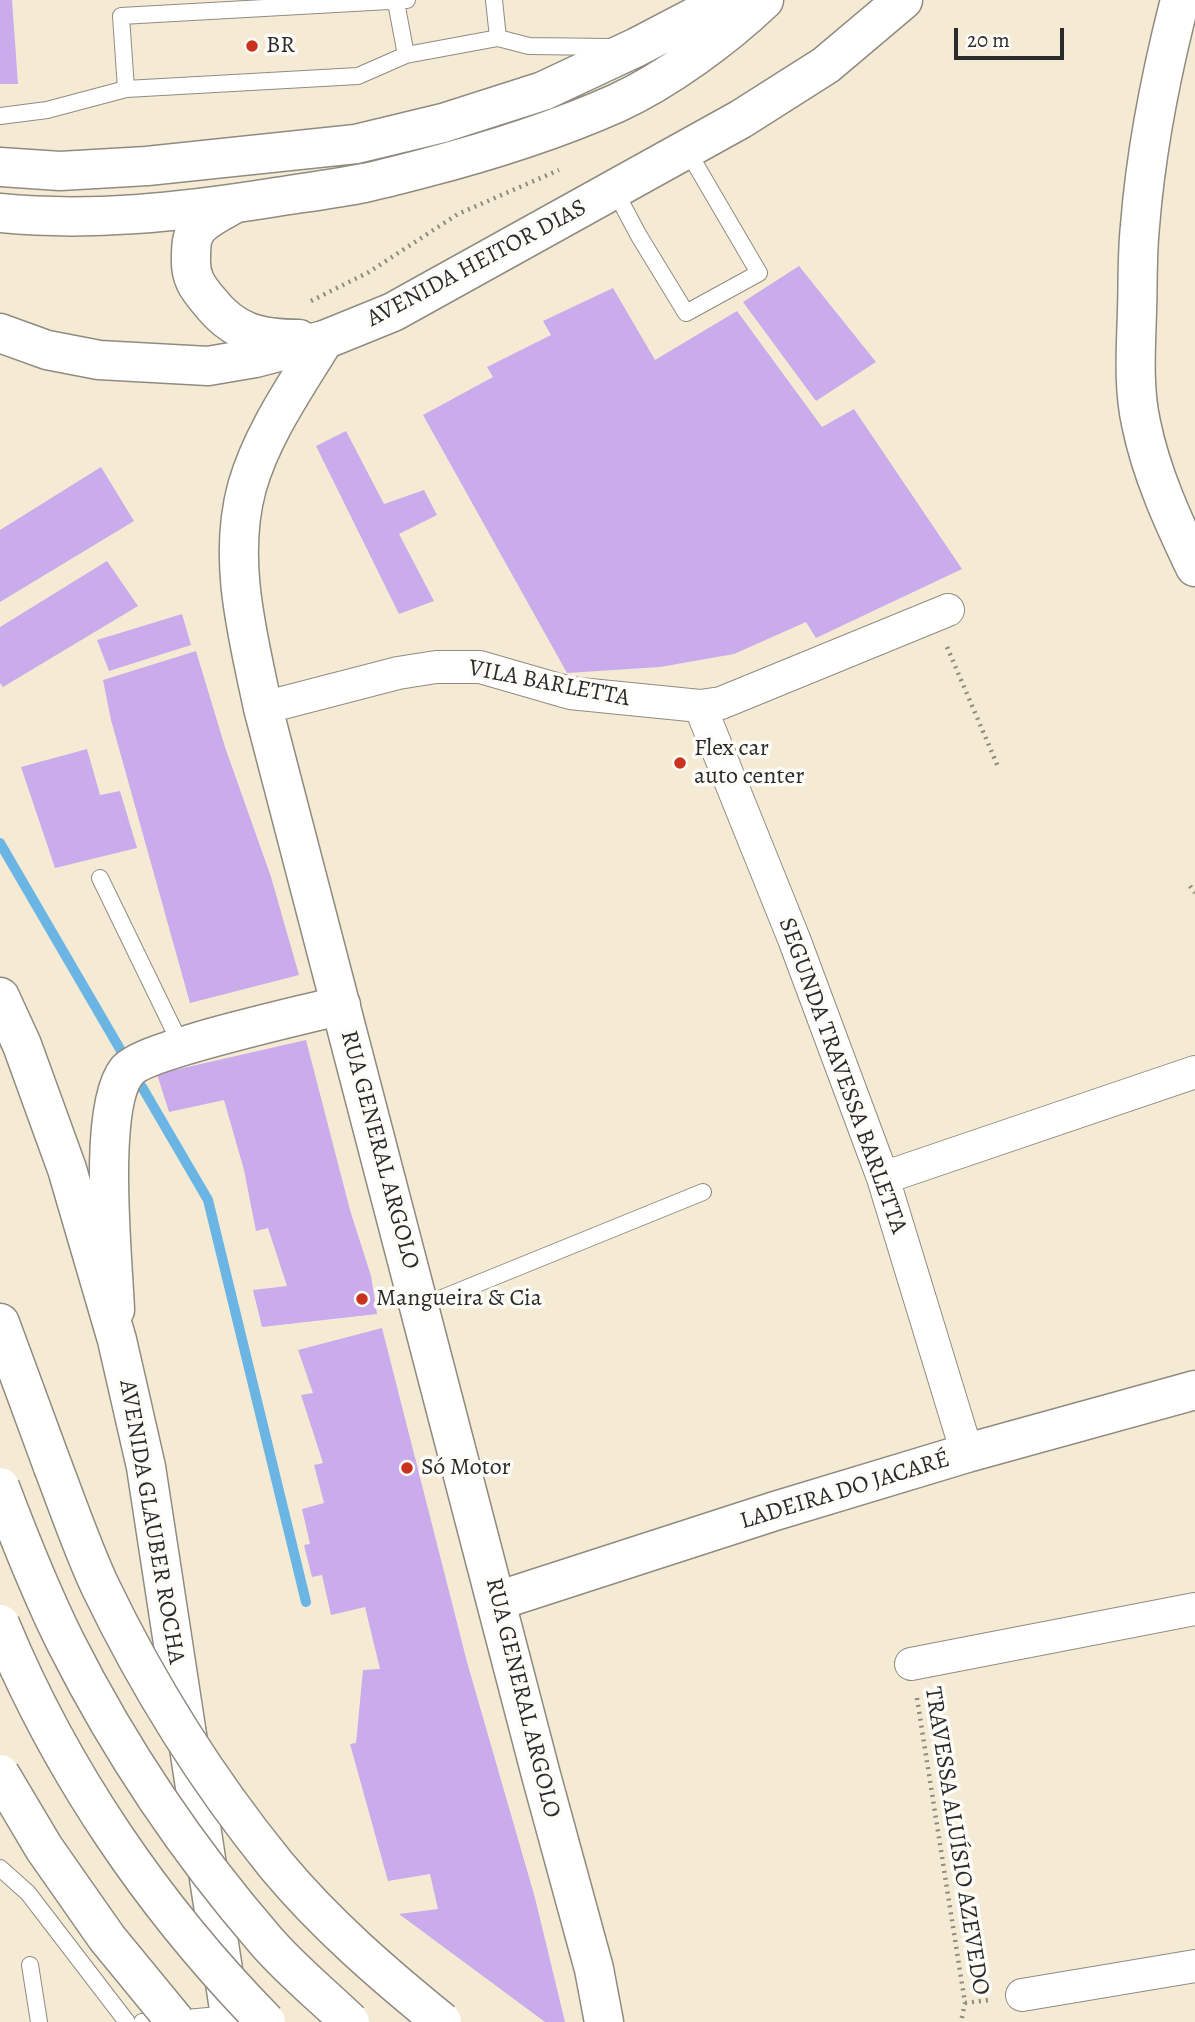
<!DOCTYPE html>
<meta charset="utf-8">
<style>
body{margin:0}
#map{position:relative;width:1195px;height:2022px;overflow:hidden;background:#f5ebd5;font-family:Alegreya,serif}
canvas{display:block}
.scale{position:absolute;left:954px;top:28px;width:110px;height:32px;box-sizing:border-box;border:4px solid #2b2b2b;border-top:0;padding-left:9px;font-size:21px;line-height:24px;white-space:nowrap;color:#2b2b2b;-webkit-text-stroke:5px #fdfcf7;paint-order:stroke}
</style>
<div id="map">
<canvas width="1195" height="2022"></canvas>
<div class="scale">20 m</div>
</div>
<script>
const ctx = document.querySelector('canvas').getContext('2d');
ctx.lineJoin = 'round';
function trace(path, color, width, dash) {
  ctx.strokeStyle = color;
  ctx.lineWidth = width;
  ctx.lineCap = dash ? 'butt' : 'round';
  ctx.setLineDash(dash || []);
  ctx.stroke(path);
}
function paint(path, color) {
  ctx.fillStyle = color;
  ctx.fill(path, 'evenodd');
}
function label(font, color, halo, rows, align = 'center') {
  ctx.font = font + ' Alegreya,serif';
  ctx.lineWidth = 7;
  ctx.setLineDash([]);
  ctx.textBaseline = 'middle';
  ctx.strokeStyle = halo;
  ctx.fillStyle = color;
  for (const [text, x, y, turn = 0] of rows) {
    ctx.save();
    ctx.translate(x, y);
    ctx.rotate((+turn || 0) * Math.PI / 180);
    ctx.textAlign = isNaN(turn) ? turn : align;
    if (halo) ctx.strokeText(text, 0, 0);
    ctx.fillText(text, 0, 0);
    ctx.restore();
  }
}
trace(new Path2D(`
 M0,843l120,206
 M142,1087l66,113 98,402`), '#6bb5e4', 10);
paint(new Path2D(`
 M0,0h12l6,84h-18z
 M799,266l77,96 -60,39 -73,-99z
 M613,288l42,72 82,-49 85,116 32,-18 108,160 -146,69 -10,-16 -72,32 -74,13 -93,6 -144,-258 70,-38 -6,-10 64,-32 -8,-14z
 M346,431l38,73 40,-14 13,25 -38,19 35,67 -35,13 -83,-168z
 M101,467l33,54 -134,81v-72z
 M107,561l31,45 -135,81 -3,-4v-56z
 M182,614l9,31 -82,26 -12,-31z
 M196,651l29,96 46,130 28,98 -109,28 -79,-283 -8,-40z
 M87,749l13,46 20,-4 17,57 -82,20 -34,-101z
 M306,1040l44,170 21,66 6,38 -115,13 -9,-37 34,-4 -19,-58 -12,3 -12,-61 -20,-70 -55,12 -12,-38z
 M382,1328l85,334 68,236 30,124h-20l-146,-108 39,-5 -8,-35 -42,7 -38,-137 6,-1 7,-73 17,-1 -15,-62 -34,8 -9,-40 -10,2 -8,-32 6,-1 -8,-35 22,-6 -10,-38 9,-2 -22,-68 12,-2 -15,-43z`), '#caabeb');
const service = new Path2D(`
 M494,0l4,38
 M396,2l10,53
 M126,89l-5,-73 286,-16
 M0,116l47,-6 79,-21 232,-13 48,-21 92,-17 31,8 81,1
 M615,191l24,45 47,77 73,-40 -72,-123
 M100,878l82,169
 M420,1307l283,-115
 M0,1868l28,25 99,129
 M30,1965l9,57
 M142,2022l88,-8`);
const minor = new Path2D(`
 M700,706l94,233 89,239 84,275
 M263,708l135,-35 38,-6h44l90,26 130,13 21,-3 227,-93
 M883,1178l312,-106
 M911,1664l284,-55
 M1022,1995l173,-29`);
const tertiary = new Path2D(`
 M1180,0c-19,74 -34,149 -40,226 -3,28 -2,57 -3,85 -1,37 -4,76 4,112 10,50 32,98 54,144
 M324,340c-28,46 -62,94 -77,147 -20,73 1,149 16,221l278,1067 53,194 10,53
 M115,1310c-2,-51 -18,-202 12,-239 18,-22 178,-56 214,-66
 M497,1601l278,-90 192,-58 228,-63`);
const secondary = new Path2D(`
 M0,997l22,48 45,124 50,171 29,127 85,555`);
const primary = new Path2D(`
 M0,167l60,4 87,-5 209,-22 87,-21 100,-32 94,-44 90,-47
 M234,204c-10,6 -23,12 -32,20 -11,9 -11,21 -11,34 -1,19 6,29 18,43 25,32 50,38 90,38
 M0,213c90,9 181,-1 270,-15 31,-5 63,-9 94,-15 19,-4 38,-9 57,-14 66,-17 133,-38 196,-66 50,-23 107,-65 147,-103
 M0,333l47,17 52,10 109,6 47,-8 69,-18 69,-28 348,-193 85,-54 77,-65
 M0,1323l53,144`);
trace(service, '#908b80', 18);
trace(minor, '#908b80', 34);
trace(tertiary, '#908b80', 41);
trace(secondary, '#908b80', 41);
trace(primary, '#908b80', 41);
trace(new Path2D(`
 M311,301l58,-29 89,-58 101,-44
 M947,647l52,122
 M1190,886l5,7
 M917,1698l48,305 -4,19
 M965,2003l24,-3`), '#908b80', 4.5, [2, 5]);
trace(service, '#fff', 16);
trace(minor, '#fff', 32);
trace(tertiary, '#fff', 38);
trace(secondary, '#fff', 38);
trace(primary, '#fff', 38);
const primaryBridge = new Path2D(`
 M53,1467c15,39 29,80 47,119 47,98 107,194 176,279 49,59 107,109 166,157
 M0,1774l44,74 63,90 69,84`);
const trunkBridge = new Path2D(`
 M0,1487c20,53 41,106 66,156 54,107 122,208 200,298 25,29 57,55 84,81
 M0,1624c61,148 154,284 266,398`);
trace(primaryBridge, '#908b80', 41, []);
trace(trunkBridge, '#908b80', 41, []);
trace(primaryBridge, '#fff', 38);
trace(trunkBridge, '#fff', 38);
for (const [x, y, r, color] of [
 [252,46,7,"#c8321e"],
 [680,763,7,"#c8321e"],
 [362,1299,7,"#c8321e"],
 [407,1468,7,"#c8321e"]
]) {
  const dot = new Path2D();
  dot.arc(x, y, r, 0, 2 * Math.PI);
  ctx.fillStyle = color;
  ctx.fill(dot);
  trace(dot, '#fdfcf7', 2.5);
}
label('24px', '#2b2b2b', '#fdfcf7', [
 ["BR",266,46],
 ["Flex car",694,749],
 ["auto center",694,777],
 ["Mangueira & Cia",376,1299],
 ["Só Motor",421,1468]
], 'left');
label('24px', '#2b2b2b', '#fdfcf7', [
 ["AVENIDA HEITOR DIAS",477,264,-28],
 ["VILA BARLETTA",549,684,11],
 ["SEGUNDA TRAVESSA BARLETTA",842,1076,70],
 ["RUA GENERAL ARGOLO",379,1150,75],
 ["LADEIRA DO JACARÉ",845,1491,-17],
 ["AVENIDA GLAUBER ROCHA",151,1522,80],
 ["RUA GENERAL ARGOLO",522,1698,76],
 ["TRAVESSA ALUÍSIO AZEVEDO",956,1841,81]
]);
</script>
